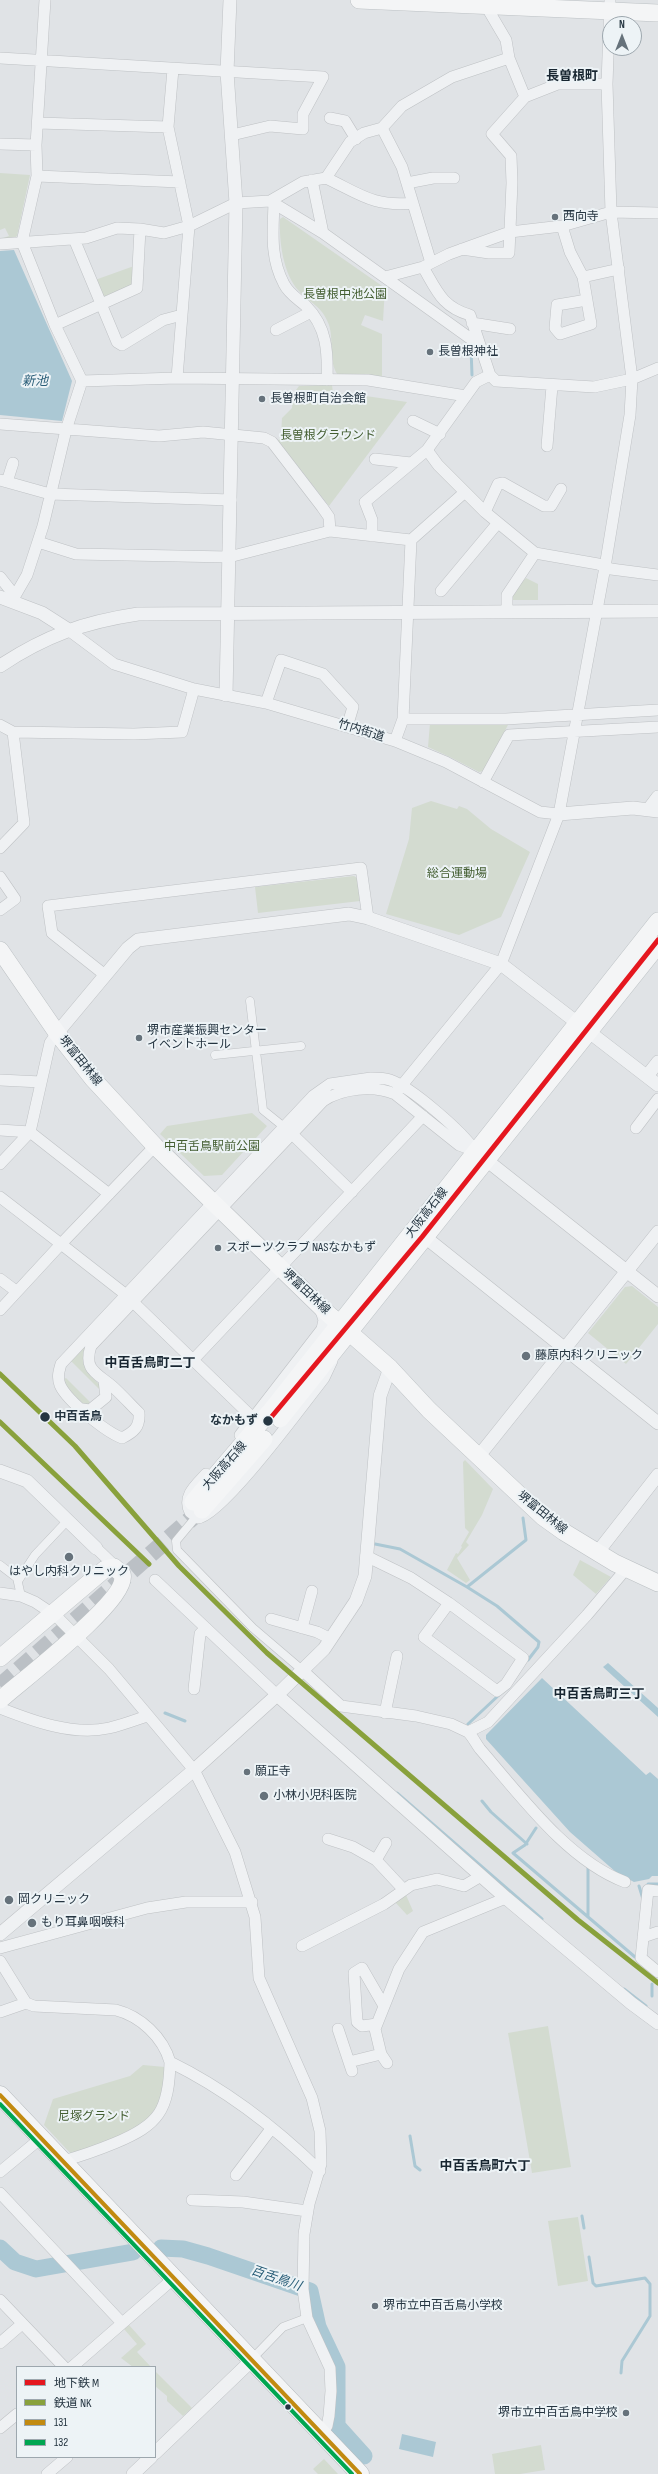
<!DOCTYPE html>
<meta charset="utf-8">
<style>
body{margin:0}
#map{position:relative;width:658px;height:2474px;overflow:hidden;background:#e0e3e6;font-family:"Sofia Sans Condensed","Noto Sans JP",sans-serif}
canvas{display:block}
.legend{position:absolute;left:16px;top:2366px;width:140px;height:92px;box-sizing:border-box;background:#edf3f6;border:1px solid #9da7ae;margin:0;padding:5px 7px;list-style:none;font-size:12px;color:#253541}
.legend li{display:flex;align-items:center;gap:8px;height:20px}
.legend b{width:20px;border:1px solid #9da7ae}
.north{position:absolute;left:602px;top:16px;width:40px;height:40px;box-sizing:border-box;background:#edf3f6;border:1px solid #9da7ae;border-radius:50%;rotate:0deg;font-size:11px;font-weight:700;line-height:16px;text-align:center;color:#253541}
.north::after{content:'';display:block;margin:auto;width:14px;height:18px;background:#66727b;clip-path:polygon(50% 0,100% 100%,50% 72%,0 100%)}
</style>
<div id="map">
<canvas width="658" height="2474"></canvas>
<ul class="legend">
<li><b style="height:5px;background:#e5171f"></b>地下鉄 M</li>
<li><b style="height:5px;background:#89a13c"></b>鉄道 NK</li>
<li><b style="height:5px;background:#c28a10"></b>131</li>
<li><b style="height:5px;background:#00a651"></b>132</li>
</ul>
<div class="north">N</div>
</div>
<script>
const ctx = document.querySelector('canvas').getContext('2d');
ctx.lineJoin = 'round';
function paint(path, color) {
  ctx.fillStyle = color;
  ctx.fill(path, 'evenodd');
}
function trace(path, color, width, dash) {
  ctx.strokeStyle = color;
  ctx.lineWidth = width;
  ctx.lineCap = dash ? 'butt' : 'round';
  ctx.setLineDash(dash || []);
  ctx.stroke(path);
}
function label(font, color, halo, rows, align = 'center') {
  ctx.font = font + ' "Sofia Sans Condensed","Noto Sans JP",sans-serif';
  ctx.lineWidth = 4;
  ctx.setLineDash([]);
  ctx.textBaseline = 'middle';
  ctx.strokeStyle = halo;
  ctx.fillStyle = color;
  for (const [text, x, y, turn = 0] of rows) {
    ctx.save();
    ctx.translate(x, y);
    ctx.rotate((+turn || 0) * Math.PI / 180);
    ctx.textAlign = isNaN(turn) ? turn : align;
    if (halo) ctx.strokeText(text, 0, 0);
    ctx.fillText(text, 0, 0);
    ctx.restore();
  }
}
paint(new Path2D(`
 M0,173l30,2 -13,61 -4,3 -10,-1 6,-2 -4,-8 -5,2z
 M283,217l102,71 -2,33 -18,-6 -4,10 21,9v44l-44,-3c-10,-13 -4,-35 -9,-50 -8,-21 -18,-20 -30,-34 -16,-17 -20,-50 -19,-72z
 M134,266l-2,19 -29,12 -8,-17z
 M332,385l1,8 19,1 55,8 -78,104 -51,-65 3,-5 1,-18 10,-10 1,-14 6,-8z
 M526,578l12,6v16h-28l2,-8z
 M430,723h79l-25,48 -5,1 -29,-15 -22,-10z
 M431,801l26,8 2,-3 8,3 24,20 39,23 -29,65 -42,18 -73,-21 23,-75 3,-31z
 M354,876l3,2 3,23 -102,12 -3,-26z
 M252,1113l15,13 -45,49 -18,1 -44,-42 7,-8z
 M632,1286l26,21v17l-32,40 -38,-31 37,-46z
 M87,1344c-11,20 4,32 17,45l-3,8v-6l-29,-29 -4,-1z
 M66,1378l24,24 -3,4h-3l-17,-19 -3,-8z
 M465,1460l28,29 -11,26 -16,27 3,3 -12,13 13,22 -4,3 -19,-13 9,-17 2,1 4,-7 -1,-1 8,-14 -4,-4 -2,-66z
 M580,1560l31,17 -15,17 -23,-19z
 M406,1895l7,16 -6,4 -12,-13z
 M548,2026l23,141 -39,6 -24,-140z
 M143,2065l22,2 -1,28 -6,14 -14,17 -72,29 -28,-30 9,-26 77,-23z
 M578,2217l10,64 -30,5 -10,-65z
 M129,2325l17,19 -9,8 14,15h-18l-12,-9 16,-14 -13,-15z
 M155,2371l37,37 -9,8 -16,-15v-5l-12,-10z
 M541,2445l4,25 -25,4h-25l-3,-20z
 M324,2459l14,15h-20l-5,-5z`), '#d3dbd0');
paint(new Path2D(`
 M14,250l58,131 -10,40 -62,-6v-164z
 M608,1663l50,45v9l-55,-50z
 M542,1678l104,97 4,-3 8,7v97h-6l-3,3 -15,3 -17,-9 -47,-41 -84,-93v-4z
 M402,2434l34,8 -3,15 -34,-8z`), '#abc8d4');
trace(new Path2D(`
 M471,348l1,27
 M523,1518l3,22 -59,47 30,19 42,36 -1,5 -10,13
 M375,1544l25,5 67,38
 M165,1713l20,8
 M468,1724l31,-29
 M397,1793l145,126
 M482,1801l9,11 36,32
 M536,1828l-11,17 -12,8 122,104
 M648,1884h10
 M639,1886l4,13
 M588,1917v-50
 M652,1984v12
 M624,1989l22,17
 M410,2136l5,30 5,4
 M582,2216l2,12
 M589,2257l4,26 3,3 49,-8 5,6v32l-28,45 -1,12`), '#abc8d4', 3);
trace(new Path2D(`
 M0,2248l15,14 21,7 97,-17
 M161,2248l22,1 25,7 102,35 8,36 19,40v59l27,30`), '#abc8d4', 17);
trace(new Path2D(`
 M0,1686l200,-175`), '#bbc0c5', 17, [17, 8]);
const pedestrian = new Path2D(`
 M250,1001l13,109 21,17
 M215,1055l86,-9
 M196,1517l-20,24 1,9 76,78 48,41
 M0,1565l17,13 4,18
 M18,1581l17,-26 33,-35
 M251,2360l32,-33 24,-9`);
const minor = new Path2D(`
 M0,58l323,19 -20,37v15l-33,-3 -38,9
 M173,69l-5,58 21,99 -12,152
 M525,97l33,-13h49
 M330,118l15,3 11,18
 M38,123l130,4
 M382,128l20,39 29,96
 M0,144l36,1
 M37,176l143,6
 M326,178c34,16 47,29 87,25
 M312,180l11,53
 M407,183l26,-5h21
 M270,201l33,-19 23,-4 24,-36 14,-9 18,-5 20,-22 50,-29 57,-19
 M274,203c-1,29 -4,55 10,81 5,10 14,15 22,22 21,21 22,46 21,74
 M562,226l8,26 13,25 8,47 -31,10 -5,-6 2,-23 30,-5
 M74,239l43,103 5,3 41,-25 19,-5
 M0,244l86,-6 31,-10 23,1 24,4 25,-7 47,-23 34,-2 53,32 155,111
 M462,249l27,4h20l3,-70 -1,-27 -19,-22 33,-37 -16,-39 -3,-18 -20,-34
 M423,267l26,-13 61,-22 52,-6 49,-14 47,1
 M385,277l38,-10c14,24 19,40 47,48l20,60 6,6 98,6 38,-8 26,-11
 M583,277l36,-8
 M472,323l38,6
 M55,325l82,-37 3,-59
 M276,330l35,-18
 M82,381l95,-3 191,2 98,16
 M413,421l27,13
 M0,424l159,12 44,-4 61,6 8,4 50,65 7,10 1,14
 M547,446l5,-60
 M427,450l11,15 47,47 50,41 63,11 13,5 47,6
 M375,459l36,4
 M0,480l50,14 181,6
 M7,482l6,-19
 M485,512l13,-28 5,-1 41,23h7l10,-17
 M372,536v-16l-7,-18 62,-52 49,-68 14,-7
 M38,542l38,12 153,3 101,-26 81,9
 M0,577l15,19
 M441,591l56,-67
 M12,601l15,-26 16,-49 23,-96 16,-49 -27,-56 -33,-83 15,-66 -1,-31 9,-145
 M507,611v-16l28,-42
 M67,629l47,35 80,25 72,14 129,38 51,21 94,50 19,2
 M266,703l15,-43 42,14 30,33 -6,20
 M403,719h103l152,-9
 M0,725l13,7 121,2 48,-2 12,-43
 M395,741l8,-22 8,-179 54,-48
 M483,782l26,-47 149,-8
 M0,848l24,-25 -11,-91
 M0,877l15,22 -15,11
 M105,975l-53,-42 -4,-27 313,-38 7,50
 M371,1078c6,0 13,0 19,2 21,7 73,52 85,71l-16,-6 -64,-51c-21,-9 -53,-6 -72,7l-232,245c-8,24 6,27 21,40 9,8 18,18 27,27 1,14 -5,19 -17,25 -16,-6 -55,-37 -62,-53 -3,-8 -1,-14 1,-21l252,-268 17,-12z
 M0,1080l41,2
 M398,1090l103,-126 58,-150 46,-247 25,-152 2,-36 -21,-167 -4,-128 3,-84
 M636,1128l22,-29
 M0,1130l30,2 79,62
 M292,1134l60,58
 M0,1164l30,-32 20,-89 7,-10
 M0,1197l61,47 94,-98
 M0,1279l16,12
 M133,1302l120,116
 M0,1310l61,-66 64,50
 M193,1360l230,-244
 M82,1409l8,1 16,-13 -2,-17
 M240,1435l82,-106 2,-9 -4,-12
 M206,1474c-10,11 -24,22 -16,38l8,6c23,-1 107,-116 126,-140l8,-17
 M96,1548l23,22
 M366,1556l45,22 38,25 74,55 -17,26 -9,7 -73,-54 25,-34
 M155,1580l122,115
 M0,1593l21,3 14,6 21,14 53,53 85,101 41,82 20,65 4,61 53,120 8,33 1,33 -12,40 -5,30 -1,55 4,29 23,50 1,23 -2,25 -2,10 -6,7
 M271,1619l46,13 14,7
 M302,1628l10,-37
 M301,1669l40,37 75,10 35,8 17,8c5,5 8,12 12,17 40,46 87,111 145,133
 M194,1689l6,-55 6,-6
 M0,1708c33,13 73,28 109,20 13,-3 26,-8 38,-12
 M385,1713l12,-57
 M468,1732l20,-10 99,-107 39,-46
 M328,1839l25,8 23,13 28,30
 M376,1860l10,-17
 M658,1891l-10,-1 -7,68 17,14
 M643,1937l15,-5
 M302,1946l82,-42 27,-19 26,-6 27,7 17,-10
 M0,1948l147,-40 39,-6h66
 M0,1961l26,42
 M0,2012l26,-9 8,3 82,4c24,6 47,27 54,52
 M377,2024l-15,2 -5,-4 -3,-49 8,-5 22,38
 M338,2029l14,42
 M349,2062l32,-8
 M387,2063l-6,-9 -6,-25 24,-60 24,-37 83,-34
 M63,2161c18,-5 35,-11 52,-18 44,-18 54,-33 55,-81 55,27 106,66 150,109
 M0,2172l41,-34
 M236,2175l35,-46
 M0,2193l122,130
 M192,2200l51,2 64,9
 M0,2300l64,67
 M0,2343l22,-19
 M72,2367l101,-88
 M0,2428l17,-14
 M47,2474l20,-17`);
const tertiary = new Path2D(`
 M0,597l42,16 25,16
 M0,666c45,-30 84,-44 138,-52l520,-3
 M226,695l10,-492 -9,-131 3,-72
 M649,809l9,-12
 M559,814l74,-6 25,3
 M57,1033l71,-85 10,-8 211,-26 19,4 133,46 157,121
 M647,1076l11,-14
 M480,1155l178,141
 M425,1237l233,186
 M478,1457l180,-225
 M0,1471l27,10 69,67
 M597,1553l61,-78
 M277,1695l229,203 125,105 27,20
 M0,1934l194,-164 83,-75 47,-46 32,-48 9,-25 15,-180 10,-28
 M155,2453l96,-92
 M133,2474l18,-17`);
const primary = new Path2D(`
 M359,0l299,13
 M0,950l57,83 36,46 62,67 171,166 64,56 39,42 114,107 21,15 51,31 43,20
 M280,1419l378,-474
 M193,1502l80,-94 385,-487
 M202,1510l62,-71
 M0,1658l105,-89 9,-2 8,7c9,24 -102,108 -122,126`);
const trunk = new Path2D(`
 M0,2095l360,379`);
trace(pedestrian, '#bec1c4', 9);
trace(minor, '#bec1c4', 12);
trace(tertiary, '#bec1c4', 14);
trace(primary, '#bcc1c4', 18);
trace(trunk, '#b2b7bb', 19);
trace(pedestrian, '#eff1f3', 8);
trace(minor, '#eff1f3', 11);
trace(tertiary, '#eff1f3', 13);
trace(primary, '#f4f5f6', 17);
trace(trunk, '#f4f5f6', 18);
trace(new Path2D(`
 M0,2095l360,379`), '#c28a10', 4);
trace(new Path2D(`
 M0,2104l352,370`), '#00a651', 4);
trace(new Path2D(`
 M0,1374l75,72 104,120 88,87 311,267 80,63
 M0,1422l149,142`), '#89a13c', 5);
trace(new Path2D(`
 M268,1421l154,-184 236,-297`), '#e5171f', 5);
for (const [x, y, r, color] of [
 [555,217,4,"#66727b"],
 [430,352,4,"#66727b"],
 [262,399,4,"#66727b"],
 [139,1038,4,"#66727b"],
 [218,1248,4,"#66727b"],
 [526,1356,5,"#66727b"],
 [45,1417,5.5,"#253541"],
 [268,1421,5.5,"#253541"],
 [69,1557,5,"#66727b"],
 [247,1772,4,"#66727b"],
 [264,1796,5,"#66727b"],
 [9,1900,5,"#66727b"],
 [32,1923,5,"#66727b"],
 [375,2306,4,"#66727b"],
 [288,2407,3.5,"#253541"],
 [626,2413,4,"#66727b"]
]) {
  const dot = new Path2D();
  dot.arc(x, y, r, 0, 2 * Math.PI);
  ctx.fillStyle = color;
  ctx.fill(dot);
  trace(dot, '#edf3f6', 1.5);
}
label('12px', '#253541', '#edf3f6', [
 ["西向寺",563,217],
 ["長曽根神社",438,352],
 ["長曽根町自治会館",270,399],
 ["堺市産業振興センター",147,1031],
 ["イベントホール",147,1045],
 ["スポーツクラブ NASなかもず",226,1248],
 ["藤原内科クリニック",535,1356],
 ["はやし内科クリニック",69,1572,"center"],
 ["願正寺",255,1772],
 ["小林小児科医院",273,1796],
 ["岡クリニック",18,1900],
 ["もり耳鼻咽喉科",41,1923],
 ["堺市立中百舌鳥小学校",383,2306],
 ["堺市立中百舌鳥中学校",618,2413,"right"]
], 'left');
label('12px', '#435e31', '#edf3f6', [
 ["長曽根中池公園",345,295],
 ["長曽根グラウンド",328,436],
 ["総合運動場",457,874],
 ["中百舌鳥駅前公園",212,1147],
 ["尼塚グランド",94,2117]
]);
label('12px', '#253541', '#edf3f6', [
 ["竹内街道",361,731,17],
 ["堺富田林線",80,1061,51],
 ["大阪高石線",427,1213,-52],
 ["堺富田林線",306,1292,43],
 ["大阪高石線",225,1466,-49],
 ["堺富田林線",542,1513,39]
]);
label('bold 12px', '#253541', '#edf3f6', [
 ["中百舌鳥",54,1417],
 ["なかもず",258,1421,"right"]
], 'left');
label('bold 13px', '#182631', '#edf3f6', [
 ["長曽根町",572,77],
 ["中百舌鳥町二丁",150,1364],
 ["中百舌鳥町三丁",599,1695],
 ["中百舌鳥町六丁",485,2167]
]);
label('italic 13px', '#2b5f79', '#edf3f6', [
 ["新池",35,382],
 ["百舌鳥川",276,2279,19]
]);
</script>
